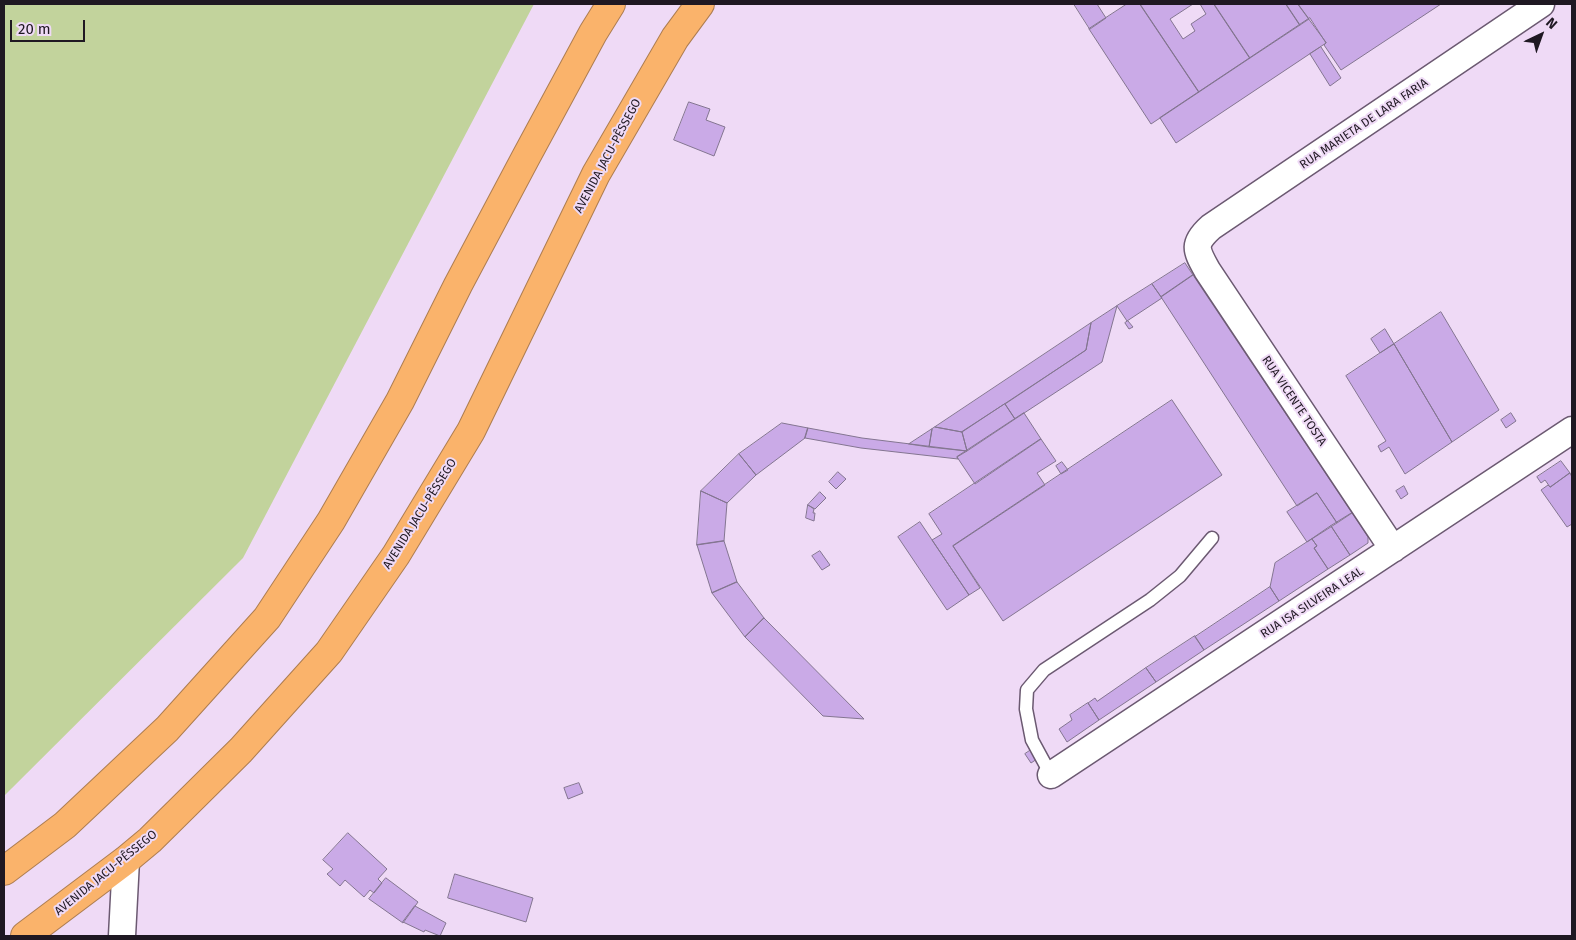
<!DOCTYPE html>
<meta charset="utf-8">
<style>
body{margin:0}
#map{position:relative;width:1576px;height:940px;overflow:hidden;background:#efdaf6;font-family:"Fira Sans",sans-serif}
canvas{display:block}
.frame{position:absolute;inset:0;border:5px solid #1f1822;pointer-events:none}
.north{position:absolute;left:1516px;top:10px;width:50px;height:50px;-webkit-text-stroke:4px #efdaf6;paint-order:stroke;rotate:42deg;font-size:14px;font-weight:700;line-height:20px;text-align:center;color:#1f1822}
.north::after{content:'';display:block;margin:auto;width:18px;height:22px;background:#1f1822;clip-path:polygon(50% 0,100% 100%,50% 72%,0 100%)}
.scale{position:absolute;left:10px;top:20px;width:75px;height:22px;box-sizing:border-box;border:2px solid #1f1822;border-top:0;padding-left:6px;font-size:15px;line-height:18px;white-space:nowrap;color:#1f1822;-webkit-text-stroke:4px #efdaf6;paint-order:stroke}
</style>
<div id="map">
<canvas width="1576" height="940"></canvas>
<div class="frame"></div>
<div class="north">N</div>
<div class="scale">20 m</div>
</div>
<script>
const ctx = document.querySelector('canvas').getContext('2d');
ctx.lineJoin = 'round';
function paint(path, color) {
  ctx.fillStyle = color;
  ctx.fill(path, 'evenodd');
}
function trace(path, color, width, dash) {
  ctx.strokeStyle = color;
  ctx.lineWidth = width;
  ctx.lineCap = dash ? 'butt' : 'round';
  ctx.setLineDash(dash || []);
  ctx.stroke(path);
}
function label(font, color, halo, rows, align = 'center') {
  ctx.font = font + ' "Fira Sans",sans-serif';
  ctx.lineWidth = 4;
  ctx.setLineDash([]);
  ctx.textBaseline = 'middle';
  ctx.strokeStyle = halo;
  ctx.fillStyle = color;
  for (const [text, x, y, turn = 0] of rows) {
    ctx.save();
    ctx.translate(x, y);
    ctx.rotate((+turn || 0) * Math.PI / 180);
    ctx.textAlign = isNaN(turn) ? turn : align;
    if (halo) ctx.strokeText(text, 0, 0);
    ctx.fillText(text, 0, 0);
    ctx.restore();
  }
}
paint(new Path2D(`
 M4,4h530l-291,554 -239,238z`), '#c2d39c');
const building = new Path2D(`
 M1074,4h23l9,14 -16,11z
 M1127,4h13l59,88 -48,32 -62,-95z
 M1140,4h53l-23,15 13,20 12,-8 -4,-7 15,-10 -6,-10h14l36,54 -51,34z
 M1214,4h72l14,21 -50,33z
 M1286,4h12l11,15 -9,6z
 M1298,4h143l-100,66 -17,-25 2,-2z
 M1310,18l16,25 -150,100 -16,-25z
 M1321,47l20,31 -11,8 -20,-32z
 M689,102l21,7 -4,11 19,7 -11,29 -40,-16z
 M1185,263l8,12 -32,22 -9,-13z
 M1193,275l159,238 -15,10 -20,-30 -20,13 -136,-209z
 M1152,284l10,14 -35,23 -10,-15z
 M1117,306l-15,56 -87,57 -10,-15 81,-54 5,-27z
 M1441,312l58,98 -47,32 -58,-98z
 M1128,321l5,6 -4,2 -4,-6z
 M1091,323l-5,27 -124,82 -27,-5z
 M1385,329l9,15 -14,9 -9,-14z
 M1394,344l58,98 -47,32 -16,-27 -8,5 -3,-6 8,-5 -40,-65z
 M1172,400l50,75 -219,146 -50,-75z
 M1005,404l10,15 -48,32 -5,-19z
 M1024,413l17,26 -66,45 -18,-27z
 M1511,413l5,8 -10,7 -5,-8z
 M782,423l26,5 -3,10 -49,37 -17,-21z
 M935,427l27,5 5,19 -38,-4 3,-18z
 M808,428l54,10 105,13 -10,6 1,2 -97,-11 -56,-10z
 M932,429l-3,18 -20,-3z
 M1041,439l15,22 -19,12 8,12 -92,61 27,42 -11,7 -37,-55 10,-6 -13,-20z
 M739,454l17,21 -29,28 -26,-12z
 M1561,461l9,12 -20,14 -5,-7 -4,3 -4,-6z
 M1062,462l6,8 -7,4 -5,-8z
 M838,472l8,7 -10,10 -7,-7z
 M1570,473l2,4v47l-5,3 -26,-37 7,-5 2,2z
 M1404,486l4,8 -7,5 -5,-8z
 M701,491l26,12 -3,38 -27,4z
 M820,492l6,6 -11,11 -7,-4z
 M1317,493l20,30 -30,19 -20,-30z
 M808,505l6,4 -1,4h2l-1,8 -8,-3z
 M1352,513l16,24v6l-18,12 -19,-29z
 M920,522l49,73 -22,15 -49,-73z
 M1331,526l19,29 -22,14 -14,-21 3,-2 -5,-7z
 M1312,539l5,7 -3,2 14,21 -49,32 -9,-14 5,-24z
 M724,541l13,41 -25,11 -15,-48z
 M820,551l10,14 -8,5 -10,-14z
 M737,582l27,36 -19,19 -33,-44z
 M1270,587l9,14 -75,49 -9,-13z
 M764,618l100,101 -41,-3 -78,-79z
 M1195,636l9,14 -48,32 -10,-14z
 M1146,668l10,14 -57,38 -11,-17 7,-5 2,3z
 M1088,703l11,17 -32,22 -8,-13 13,-9 -2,-5z
 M1034,748l6,9 -9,6 -6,-9z
 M579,783l4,10 -15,6 -4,-11z
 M348,833l39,36 -9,10 4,4 -8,10 -4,-3 -6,7 -19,-17 -5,6 -13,-12 6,-5 -10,-9z
 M455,874l78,24 -7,24 -78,-24z
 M386,878l32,24 -15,21 -34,-24z
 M415,906l31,17 -6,13 -15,-6 -1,2 -21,-10z`);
paint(building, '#caaae7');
trace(building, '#837590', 1);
const lane = new Path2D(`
 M1051,775l-19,-35 -6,-31 1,-19 17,-20 106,-70 30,-24 32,-38`);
const street = new Path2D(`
 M1393,549l-186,-279c-11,-20 -15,-26 4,-43l330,-223
 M1051,775l521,-345
 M122,936l4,-76`);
const highway = new Path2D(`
 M4,871l61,-46 102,-96 100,-111 64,-97 69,-120 58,-116 68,-128 67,-124 18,-29
 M25,936l101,-76 24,-20 91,-90 88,-98 67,-97 75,-124 125,-257 79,-136 25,-34`);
trace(lane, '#6b5971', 15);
trace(street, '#6b5971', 29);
trace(highway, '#ad7d51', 30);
trace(lane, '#fff', 12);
trace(street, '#fff', 26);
trace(highway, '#fab36b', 28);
label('12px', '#1f1822', '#efdaf6', [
 ["RUA MARIETA DE LARA FARIA",1364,124,-34],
 ["AVENIDA JACU-PÊSSEGO",608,156,-62],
 ["RUA VICENTE TOSTA",1294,401,56],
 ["AVENIDA JACU-PÊSSEGO",420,514,-58],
 ["RUA ISA SILVEIRA LEAL",1312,603,-33],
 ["AVENIDA JACU-PÊSSEGO",106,873,-39]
]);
</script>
